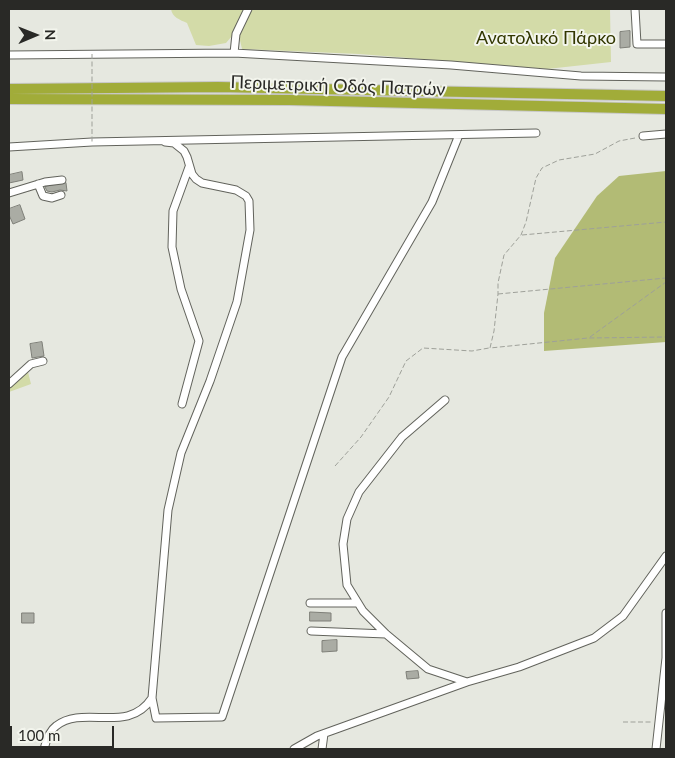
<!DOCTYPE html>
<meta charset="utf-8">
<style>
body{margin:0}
#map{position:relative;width:675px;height:758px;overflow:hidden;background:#e6e8e0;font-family:Lato,sans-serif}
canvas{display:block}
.frame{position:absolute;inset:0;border:10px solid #292926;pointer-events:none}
.north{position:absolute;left:10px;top:10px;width:50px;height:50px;-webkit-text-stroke:4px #f3f5ed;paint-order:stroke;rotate:89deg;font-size:14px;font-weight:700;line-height:20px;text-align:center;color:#292926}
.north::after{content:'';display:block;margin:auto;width:18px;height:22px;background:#292926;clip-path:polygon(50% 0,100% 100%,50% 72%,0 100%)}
.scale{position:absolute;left:10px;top:726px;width:104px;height:22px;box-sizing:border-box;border:2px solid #292926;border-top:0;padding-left:6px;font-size:15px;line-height:18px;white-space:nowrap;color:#292926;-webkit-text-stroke:4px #f3f5ed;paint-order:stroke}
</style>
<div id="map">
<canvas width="675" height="758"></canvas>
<div class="frame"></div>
<div class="north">N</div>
<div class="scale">100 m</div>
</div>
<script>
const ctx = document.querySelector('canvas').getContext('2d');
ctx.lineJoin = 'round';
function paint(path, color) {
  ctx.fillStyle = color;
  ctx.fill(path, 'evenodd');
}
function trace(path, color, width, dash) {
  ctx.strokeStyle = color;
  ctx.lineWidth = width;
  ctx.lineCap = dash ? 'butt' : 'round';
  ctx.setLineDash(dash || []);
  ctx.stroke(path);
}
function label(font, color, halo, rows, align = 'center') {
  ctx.font = font + ' Lato,sans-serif';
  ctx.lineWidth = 4;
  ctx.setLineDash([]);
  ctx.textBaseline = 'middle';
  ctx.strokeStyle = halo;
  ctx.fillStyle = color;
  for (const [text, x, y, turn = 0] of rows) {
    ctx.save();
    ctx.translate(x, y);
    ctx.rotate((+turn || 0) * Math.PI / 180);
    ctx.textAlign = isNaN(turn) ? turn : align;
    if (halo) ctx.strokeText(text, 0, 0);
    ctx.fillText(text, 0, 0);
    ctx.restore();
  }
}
paint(new Path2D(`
 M171,9h75l-14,27 -6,7 -17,3 -13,-1 -9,-22c-7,-3 -15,-6 -16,-14z
 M252,9h358l1,53 -64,7 -188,-15 -117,-5 -3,-13z
 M28,372l3,12 -22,8v-3z`), '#d3dba8');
paint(new Path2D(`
 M666,171v171l-122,9v-38l11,-55 42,-62 22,-20z`), '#b2bb75');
const building = new Path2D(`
 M630,31v16l-10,1v-16z
 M22,172l1,8 -14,3v-8z
 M66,183l1,8 -7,-1 -8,2 -5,-1 -2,-4z
 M20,205l5,14 -12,5 -4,-9v-6z
 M42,342l2,14 -12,2 -2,-14z
 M310,612l21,1v8h-21z
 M22,613h12v10h-12z
 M337,640v11l-15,1v-11z
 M418,671l1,7 -12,1 -1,-7z`);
paint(building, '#aaaca4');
trace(building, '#7e7f78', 1);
const minor = new Path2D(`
 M635,9l2,35h29
 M234,53l2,-19 12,-25
 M9,55l225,-2 217,12 130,11 85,1
 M643,136l23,-2
 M165,142l9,1 10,8 3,6 5,17 4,5 6,4 34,7 10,6 3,5 1,29 -13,72 -27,79 -29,72 -13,57 -16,188 4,20 66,-1 120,-360 90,-155 27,-67
 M9,147l83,-5 444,-9
 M38,184l5,12 9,2 9,-3
 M9,193l36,-11 17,-2
 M9,384l22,-20 12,-3
 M445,400l-43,37 -43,55 -12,27 -4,25 4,41 16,26 23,23 42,35 39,13
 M182,404l17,-63 -18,-52 -9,-42 1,-36 16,-44
 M310,603h48
 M311,631l75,3
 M44,749c2,-8 5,-18 12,-23 28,-22 72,9 96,-28
 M294,749l23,-13 150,-54 52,-15 75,-29 29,-22 43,-60
 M322,749l2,-15
 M656,749l10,-91v-45`);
const highway = new Path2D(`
 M9,89l209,-2 448,9
 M9,99l280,1 377,9`);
trace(minor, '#62635c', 9);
trace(highway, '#c7c7c7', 12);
trace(new Path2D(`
 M635,138l-16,3 -24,13 -36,6 -17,8 -6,10 -10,44 -5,13 -17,20 -6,28v11l-4,37 -4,17 98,-10 78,-1
 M522,235l144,-13
 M498,294l168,-16
 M590,337l76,-55
 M335,466l26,-29 28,-40 17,-36 17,-13 49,3 17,-3
 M623,722h30`), '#9ea099', 1, [5, 2.5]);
trace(minor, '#fff', 7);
trace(highway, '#a1ac39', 10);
trace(new Path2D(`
 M92,54v88`), '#9ea099', 1, [5, 2.5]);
label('18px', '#323700', '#f3f5ed', [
 ["Ανατολικό Πάρκο",546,38]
]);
label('18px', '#292926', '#f3f5ed', [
 ["Περιμετρική Οδός Πατρών",338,86,2]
]);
</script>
